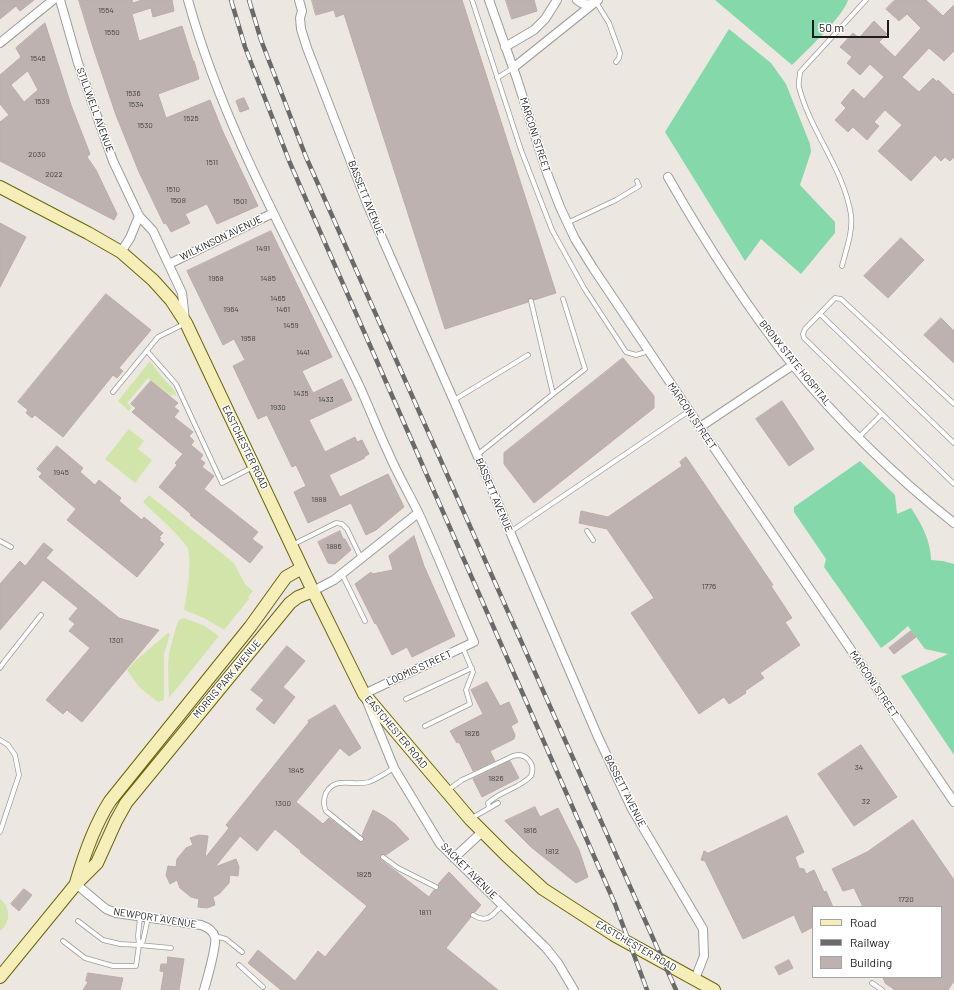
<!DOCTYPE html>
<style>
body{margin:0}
#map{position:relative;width:954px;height:990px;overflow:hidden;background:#ede7e2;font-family:Barlow,sans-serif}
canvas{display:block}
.legend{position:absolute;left:812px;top:906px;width:130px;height:72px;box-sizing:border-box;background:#fff;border:1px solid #a4a4a4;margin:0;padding:5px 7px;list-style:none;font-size:12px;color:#1c1c1c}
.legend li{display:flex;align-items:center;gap:8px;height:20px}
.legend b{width:20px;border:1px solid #a4a4a4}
.scale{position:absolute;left:812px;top:20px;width:77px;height:18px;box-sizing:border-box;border:2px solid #1c1c1c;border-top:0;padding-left:5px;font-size:12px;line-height:14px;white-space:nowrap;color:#1c1c1c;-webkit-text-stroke:3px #fff;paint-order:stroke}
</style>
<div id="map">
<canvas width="954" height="990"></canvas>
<ul class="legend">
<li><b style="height:5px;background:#f5eeb8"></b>Road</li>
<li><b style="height:5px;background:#6a6a6a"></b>Railway</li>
<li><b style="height:11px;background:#bdb2af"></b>Building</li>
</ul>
<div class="scale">50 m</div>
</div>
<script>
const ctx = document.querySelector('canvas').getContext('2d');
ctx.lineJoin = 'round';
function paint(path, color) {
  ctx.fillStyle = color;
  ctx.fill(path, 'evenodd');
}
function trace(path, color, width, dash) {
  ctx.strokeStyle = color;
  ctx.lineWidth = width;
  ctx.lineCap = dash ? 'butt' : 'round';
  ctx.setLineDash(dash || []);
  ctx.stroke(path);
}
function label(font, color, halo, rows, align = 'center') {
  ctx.font = font + ' Barlow,sans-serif';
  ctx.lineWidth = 3;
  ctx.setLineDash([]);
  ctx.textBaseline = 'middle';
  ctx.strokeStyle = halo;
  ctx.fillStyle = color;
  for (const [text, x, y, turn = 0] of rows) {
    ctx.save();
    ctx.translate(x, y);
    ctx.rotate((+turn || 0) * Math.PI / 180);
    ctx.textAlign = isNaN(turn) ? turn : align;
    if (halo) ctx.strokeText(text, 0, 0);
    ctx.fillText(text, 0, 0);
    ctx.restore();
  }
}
paint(new Path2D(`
 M150,361l12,16 13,14 2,6 -4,-3 -2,2 -23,-18 -21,25 5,4 -3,4 -11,-10z
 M129,429l15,12 -6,8 14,11 -17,23 -30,-24z
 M149,495l85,68 11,21 8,7 -5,6 1,2 -25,31 -20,-12 -20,-8c3,-15 8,-47 4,-61 -3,-9 -36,-38 -45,-47z
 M184,618l19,7 16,11 -50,62 -1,-31 1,-14 7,-26 3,-7z
 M168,633l2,1 -6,20v46l-6,2 -18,-14 -13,-18 9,-10z
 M0,899c11,8 11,24 0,32z`), '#d1e5aa');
paint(new Path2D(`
 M715,0h133c-5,17 -42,51 -56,65z
 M729,29l42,34 15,21 24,60 1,8 -11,33 35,37v11l-34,41 -40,-35 -16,22 -80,-129z
 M860,461l35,34 2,19 14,-6c10,15 20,33 20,52l12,1 11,3v191l-53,-79 47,-22 -23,-5 -17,-23 -16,14 -11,8 -57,-81 2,-8 -32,-47v-5z`), '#84d8a9');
const building = new Path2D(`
 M0,0h34l-14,11 -4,-5 -16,13z
 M79,0h53l1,3 9,-3h30l2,11 -21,6 -2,-9 -19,6 7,27 43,-15 11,35h1l5,18 -41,15 8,24 44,-18 13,32 35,74 -41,18 -10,-20 -22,10 5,9 -19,9 -5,-9 -2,1 -25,-52 -23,-57 -22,-65z
 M312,0h150l94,293 -22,7 -4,-2 -2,4 -83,27 -101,-315 -8,3 -2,-7 -18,5z
 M506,0h28l3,11 -25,8z
 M895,0h31l17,16 11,-11v46l-10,10 -15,-13 -27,29 17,15 14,-14 4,4 1,-2 16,15v62l-4,4 -5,-4 -4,4 -6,-6 -24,26 -33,-30 24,-26 -17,-15 -11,12 5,4 -12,14 -14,-13 -5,5 -13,-12 11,-12 -5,-5 12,-14 11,10 20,-22 -14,-13 -10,11 -13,-12 5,-6 -12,-10 13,-14 6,5 15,-17 13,13 -8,8 16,15 26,-29 -14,-14 -8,7 -13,-12z
 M45,23l26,82 19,49 -3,3 9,13 21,44 -3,6 -114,-59v-39l9,-7 -9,-11v-29l21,-18 -5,-9zM28,71l10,19 -14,12 -13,-17z
 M244,98l5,11 -9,3 -4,-11z
 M0,223l26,14 -26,50z
 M271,231l61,126 -30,14 11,22 29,-14 10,21 -43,20 16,32 30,-15 2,5 5,-2 7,14 -5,3 1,1 -36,17 11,22 48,-23 16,33 -28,23 -10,5 -15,-32 -43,20 -14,-31 12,-6 -10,-21 -4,2 -25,-52 -9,4 -25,-53 12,-6 -11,-21 -11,6 -36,-74z
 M901,238l23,22 -36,38 -24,-22z
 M106,294l45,36 -32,38 4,3 -6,7 -4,-3 -50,62 -28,-22 -3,3 -6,-5 2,-3 -10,-8z
 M941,318l13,13v32l-30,-28z
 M623,358l31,38v12l-120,95 -30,-39v-11z
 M151,381l27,22 -4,4 5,4 -5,6 19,15 -4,4 5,5 -3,4 12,10 -3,4 5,4 -3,4 12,9 -10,13 54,43 -6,7 11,8 -13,16 -60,-48 1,-1 -32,-27 18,-22 -2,-2 8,-9 -51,-42 4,-4 -5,-4z
 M782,401l32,48 -25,17 -33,-47z
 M57,446l26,22 -3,4 15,13 4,-5 22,18 -2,3 23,19 2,-3 19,16 -4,4 2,1 -2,2 5,4 -27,33 -70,-57 9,-11 -37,-32 3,-4 -5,-4z
 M686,457l87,128 -2,1 21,32 -7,4 15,23 -40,28 4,5 -19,13 1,2 -17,11 -5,-7 -25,17 -68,-101 23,-15 -47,-69 -28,-6 2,-12 27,6 74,-51 -2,-4z
 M340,531l3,8h2l6,11 -16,14 -7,-1 -10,-21z
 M414,536l10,30 31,70 -43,21 -5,-10 -15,8 -16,-32 -1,1 -20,-40 16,-12 1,2 21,-4 -4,-14z
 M44,543l9,7 -7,8 73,60 40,12 -77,92 -15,-12 -4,4 -17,-14 44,-52 -21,-17 6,-7 -6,-5 9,-11 -35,-28 -43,50v-46l20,-23 5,5z
 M911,631l5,6 -22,17 -5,-6z
 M287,646l18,15 -22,26 12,10 -21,27 -18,-15 8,-9 -13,-10z
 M487,682l13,24 9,-4 9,20 -7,4 4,9 -1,4 -24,12 5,10 -22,10 -14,-29 -2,1 -7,-12 33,-17 -12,-24z
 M335,705l26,43 -12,8 -9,-8 -44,54 27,22 6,-6 31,24h3l1,-2 -2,-5 11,-25 11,6 11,8 14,15 -23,16 -5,-1 -1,2v3l49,38 5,-7h3l2,-1 -1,-5 11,-12 32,33 -6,7 -5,1 1,4 -25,31 52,42h-217l-33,-27 10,-13 37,31 23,-30 7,6 42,-51 -67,-54 1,-1 -26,-22 -18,22 -17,-15 -25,31 21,-8 3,8 -1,9 -8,-1 -1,8 -10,11 -6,3 2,8 -8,3 -9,-1 1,-8 -8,-2 -11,-9 -3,-8 -7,4 -4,-9 2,-9 8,1 1,-8 9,-11 7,-3 -3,-7 9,-3 9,1 -3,22 24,-30 -3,-3 83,-103 -1,-1z
 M861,745l36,52 -43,29 -36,-52z
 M510,761l9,17 -37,19 -9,-18z
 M535,807l5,10 18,-9 21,42 9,27 -12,6 -45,-36 -26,-26z
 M787,816l17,36 -9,5 4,11 5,1 2,5 8,-4 10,22 2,-1 7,16h-20v20l-11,6 -8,-18 -51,24 -38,-78 -4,-1 3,-9 4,2z
 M913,820l41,60v101l-6,9h-53l-10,-7 -2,-6h58v-70h-78l-9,-19 -11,3 -11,-22 35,-17z
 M24,889l8,6 -13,16 -8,-7z
 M168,957l16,2 -5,31h-18l3,-18 -4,-1 1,-7h6z
 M789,960l4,8 -14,7 -4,-8z
 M88,973l35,5 -3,12h-37l5,-8 -2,-1z`);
paint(building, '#bdb2af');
trace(building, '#bdaca5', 1);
const service = new Path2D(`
 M472,0l49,150 31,80 32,58 42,64 10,3 13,-4
 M596,2l13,21 11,30 -1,5 -3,4
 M497,78l16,-10
 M567,223l49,-23 23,-14 -2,-5
 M842,266c4,-16 11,-34 9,-51 -7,-46 -41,-84 -52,-128 -1,-5 1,-10 1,-15l66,-72
 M820,314l134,129
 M147,351l29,33 46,99 31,-16
 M113,392l45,-55 26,-13
 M553,394l32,-25 -22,-70
 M454,400l74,-45
 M954,404l-113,-105 -6,-1 -30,31 -2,5 1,4 150,146
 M859,437l23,-23
 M477,455l76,-61 -22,-93
 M587,531l6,9
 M510,532l179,-121
 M0,541l11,6
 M292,545l44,-22 6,1 5,5 14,29
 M342,574l23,47
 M0,668l4,-6 37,-47
 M406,699l66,-31
 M425,726l45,-22 -4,-14 7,-18 -10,-24
 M0,740l8,5 7,10 4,20 -19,57
 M448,790l14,-10 51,-24c13,-4 23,8 18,20 -12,13 -31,15 -43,27l1,5
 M472,818l26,-15
 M361,839l-35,-28c-3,-6 -3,-11 0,-18 10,-18 27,-6 43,-11 8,-3 17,-9 25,-14
 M383,857l15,11 38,19
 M473,915c14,9 20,0 29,-10
 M140,917l-2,19 1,9 4,-4 5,-23
 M78,921l25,19 17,4 19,1
 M215,936l11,3 16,13
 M63,941l22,17 28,8h23l3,-21 32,3
 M239,965l24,22
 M872,983l10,7`);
const minor = new Path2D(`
 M60,0l18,63 35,98 26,55 14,15 29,62 3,27
 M188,0c37,134 109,256 169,381 11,23 20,48 31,71 9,21 20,40 30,60 20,43 37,87 56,130l-110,52 30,74 46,76 106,104 12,15 16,27
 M299,0l3,11 -2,7 1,11 6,19 61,158 86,195 144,336 34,72 71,120 1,27 -9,23
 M489,0l28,79 30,94 13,34 15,32 18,29 113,168 248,366
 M577,0c7,6 14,6 21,0
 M0,43l53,-43
 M505,47l29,-17 11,-11 12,-19
 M513,68l80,-64
 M668,177c37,65 77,128 124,187 45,56 105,114 162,159
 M121,252l9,-14 9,-22
 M169,264l104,-51
 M700,427l93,-62
 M313,591l21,-11 84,-67
 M454,858l28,-26
 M76,884l30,25 10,4 85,12c6,2 12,5 14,12 2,9 -8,42 -11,53`);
const secondary = new Path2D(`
 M0,187l88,46 33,19 32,28 18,20 15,23 127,268 51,103 106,125 36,36 37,34 71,46 100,55
 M76,883c8,-28 18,-57 34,-82l140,-174 36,-50 16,-9
 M0,977l76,-93 21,-21 19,-42 10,-18 164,-200 8,-6 15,-6`);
trace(service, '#9d9d9d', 5.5);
trace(minor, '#9d9d9d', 10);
trace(secondary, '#6b650b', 14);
trace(service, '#fff', 4);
trace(minor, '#fff', 8);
trace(secondary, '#f5eeb8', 12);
const rail = new Path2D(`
 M231,0l14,47 45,116 325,741 32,86
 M249,0l12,40 45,117 370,833`);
trace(rail, '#6a6a6a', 4.5);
trace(rail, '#fff', 3, [9]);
label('8px', '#444241', null, [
 ["1554",106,10],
 ["1550",112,32],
 ["1545",38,58],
 ["1536",133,93],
 ["1539",42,101],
 ["1534",136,104],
 ["1525",191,118],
 ["1530",145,125],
 ["2030",37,154],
 ["1511",212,162],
 ["2022",54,174],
 ["1510",173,189],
 ["1508",178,200],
 ["1501",240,201],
 ["1491",263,248],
 ["1968",216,278],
 ["1485",268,278],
 ["1465",278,298],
 ["1964",231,309],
 ["1461",283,309],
 ["1459",291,325],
 ["1958",248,338],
 ["1441",303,352],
 ["1435",301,393],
 ["1433",326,399],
 ["1930",278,407],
 ["1945",61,472],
 ["1888",319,499],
 ["1886",334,546],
 ["1776",709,586],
 ["1301",116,640],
 ["1826",472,733],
 ["34",859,767],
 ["1845",296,770],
 ["1826",496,778],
 ["32",866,801],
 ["1300",283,803],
 ["1816",530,830],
 ["1812",552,851],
 ["1825",364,874],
 ["1720",906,899],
 ["1811",425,912]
]);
label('10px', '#1c1c1c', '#fff', [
 ["STILLWELL AVENUE",95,110,70],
 ["MARCONI STREET",535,135,72],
 ["BASSETT AVENUE",366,198,68],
 ["WILKINSON AVENUE",221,238,-26],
 ["BRONX STATE HOSPITAL",795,363,51],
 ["MARCONI STREET",692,416,56],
 ["EASTCHESTER ROAD",245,447,64],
 ["BASSETT AVENUE",494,495,67],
 ["LOOMIS STREET",419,668,-25],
 ["MORRIS PARK AVENUE",227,679,-50],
 ["MARCONI STREET",874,684,56],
 ["EASTCHESTER ROAD",396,732,50],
 ["BASSETT AVENUE",625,791,63],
 ["SACKET AVENUE",469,871,45],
 ["NEWPORT AVENUE",155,918,9],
 ["EASTCHESTER ROAD",636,946,30]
]);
</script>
